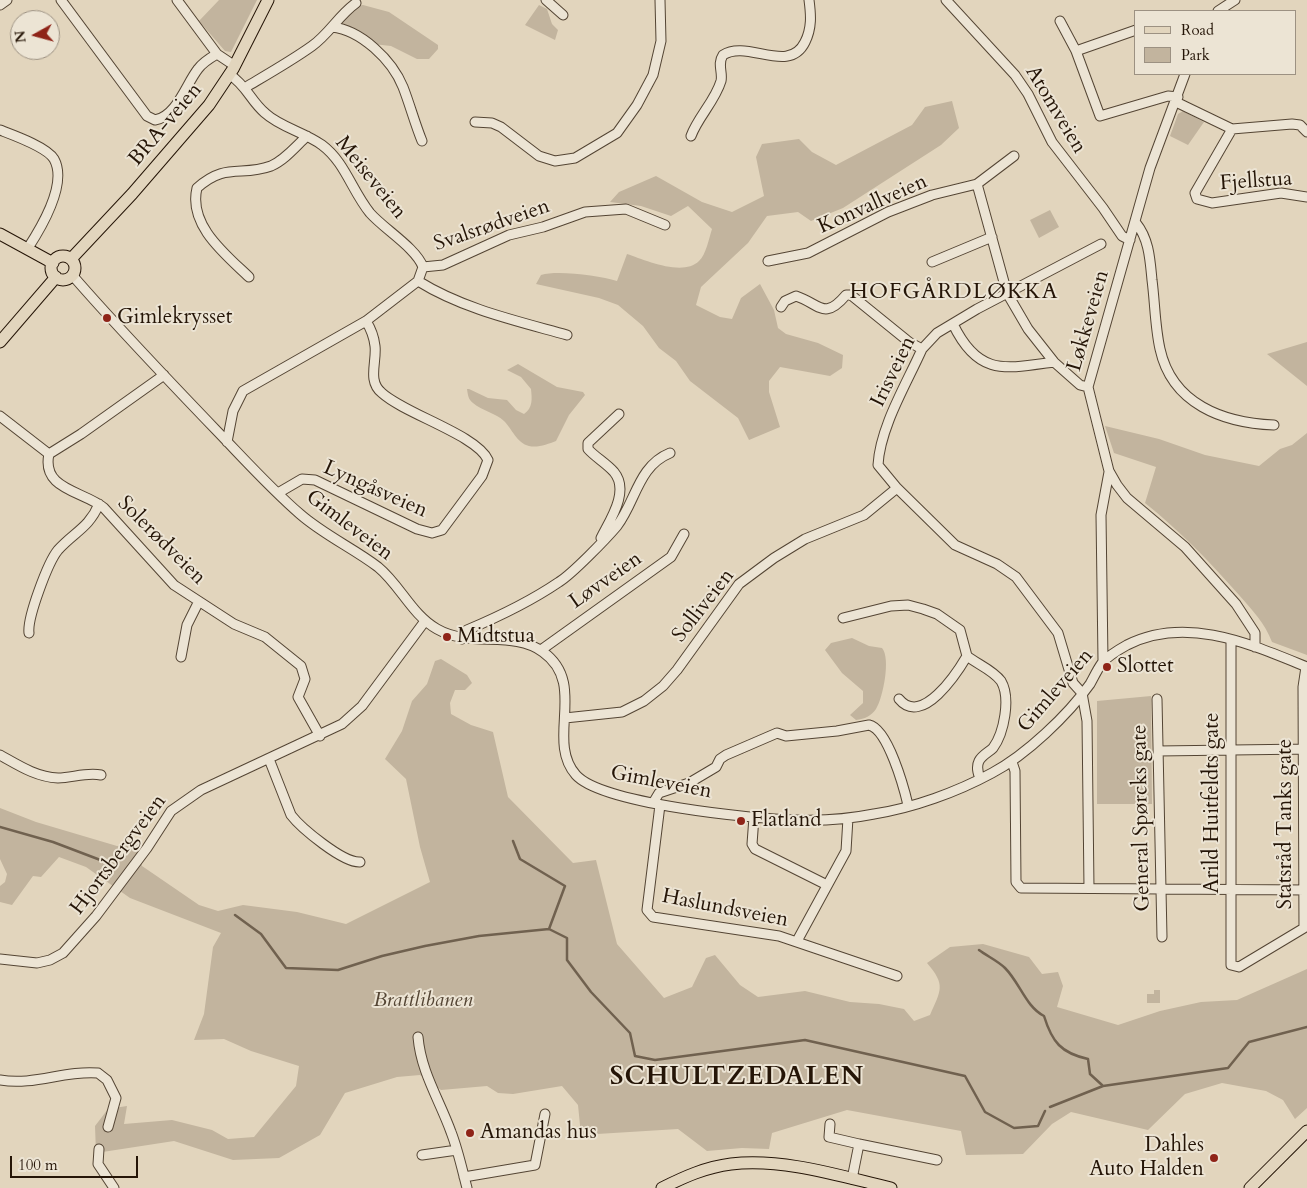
<!DOCTYPE html>
<meta charset="utf-8">
<style>
body{margin:0}
#map{position:relative;width:1307px;height:1188px;overflow:hidden;background:#e2d5bd;font-family:Cardo,serif}
canvas{display:block}
.legend{position:absolute;left:1134px;top:10px;width:162px;height:65px;box-sizing:border-box;background:#ece4d4;border:1px solid #9c9182;margin:0;padding:6px 9px;list-style:none;font-size:15px;color:#251507}
.legend li{display:flex;align-items:center;gap:10px;height:25px}
.legend b{width:25px;border:1px solid #9c9182}
.north{position:absolute;left:10px;top:10px;width:50px;height:50px;box-sizing:border-box;background:#ece4d4;border:1px solid #9c9182;border-radius:50%;rotate:263deg;font-size:14px;font-weight:700;line-height:20px;text-align:center;color:#251507}
.north::after{content:'';display:block;margin:auto;width:18px;height:22px;background:#8f2418;clip-path:polygon(50% 0,100% 100%,50% 72%,0 100%)}
.scale{position:absolute;left:10px;top:1156px;width:128px;height:22px;box-sizing:border-box;border:2px solid #251507;border-top:0;padding-left:6px;font-size:15px;line-height:18px;white-space:nowrap;color:#251507;-webkit-text-stroke:4px #ece4d4;paint-order:stroke}
</style>
<div id="map">
<canvas width="1307" height="1188"></canvas>
<ul class="legend">
<li><b style="height:6px;background:#e2d5bd"></b>Road</li>
<li><b style="height:14px;background:#c2b49e"></b>Park</li>
</ul>
<div class="north">N</div>
<div class="scale">100 m</div>
</div>
<script>
const ctx = document.querySelector('canvas').getContext('2d');
ctx.lineJoin = 'round';
function paint(path, color) {
  ctx.fillStyle = color;
  ctx.fill(path, 'evenodd');
}
function trace(path, color, width, dash) {
  ctx.strokeStyle = color;
  ctx.lineWidth = width;
  ctx.lineCap = dash ? 'butt' : 'round';
  ctx.setLineDash(dash || []);
  ctx.stroke(path);
}
function label(font, color, halo, rows, align = 'center') {
  ctx.font = font + ' Cardo,serif';
  ctx.lineWidth = 4;
  ctx.setLineDash([]);
  ctx.textBaseline = 'middle';
  ctx.strokeStyle = halo;
  ctx.fillStyle = color;
  for (const [text, x, y, turn = 0] of rows) {
    ctx.save();
    ctx.translate(x, y);
    ctx.rotate((+turn || 0) * Math.PI / 180);
    ctx.textAlign = isNaN(turn) ? turn : align;
    if (halo) ctx.strokeText(text, 0, 0);
    ctx.fillText(text, 0, 0);
    ctx.restore();
  }
}
paint(new Path2D(`
 M219,0h38l-26,52 -6,-1 -26,-30z
 M363,5l26,7 49,33v4l-9,10h-12l-26,-13 -18,-2 -24,-18 -10,-2 17,-18z
 M539,5l8,4 5,15 6,6 -3,10 -30,-15z
 M952,101l7,27 -18,17 -98,63 -32,13 -13,-9 -31,4 -19,27 -47,44 -5,18 24,12 12,2 9,-21 19,-14 14,26 4,18 8,6 32,9 25,12 -1,13 -12,8 -50,-9 -11,14v11l11,35 -31,13 -11,-22 -48,-37 -14,-20 -17,-13 -16,-22 -25,-21 -19,-7 -63,-14 5,-9c18,-5 58,1 76,6l10,-27c18,6 56,23 72,7 7,-6 10,-23 13,-32l-24,-23 -17,10 -30,-10 -31,-4 9,-10 37,-16 46,26 30,10 32,-16 -8,-39 6,-13 37,-5 13,13 24,13 76,-40 13,-18z
 M1183,111l21,11 -16,23 -18,-9 8,-22z
 M1050,210l9,17 -20,11 -9,-18z
 M1307,342v44l-40,-32z
 M518,364l39,23 26,5 2,3 -16,20 -13,26c-8,3 -18,7 -27,5 -12,-3 -17,-17 -25,-25 -8,-8 -22,-10 -31,-18 -5,-4 -5,-8 -6,-14h2l19,9 19,2 9,10 8,4c9,-6 8,-15 7,-25l-10,-12 -14,-7z
 M1105,426l54,13 46,16 54,11 21,-17 12,-4 15,-12v222l-35,-13c-7,-19 -20,-32 -33,-47 -30,-34 -59,-64 -94,-92l11,-36 -42,-14z
 M852,638l17,8 13,2c9,10 1,50 -6,61 -5,7 -11,10 -20,11l-6,-5 13,-12v-12l-21,-18 -17,-23 6,-7z
 M441,659l26,16 5,8 -7,7h-10l-5,13 1,11 20,11 22,7 15,65 65,66 23,-3 21,84 47,54 28,-11 14,-29 9,-3 25,30 18,12 47,-6 45,11 29,2 25,5 10,12 16,-6c11,-25 16,-30 -3,-52l23,-16 33,-3 46,13 13,17 16,-2 5,14 -6,21 61,18 42,-14 41,-9 36,-2 70,-31v139l-12,11 -12,-19 -17,-9 -44,-8 -37,11 -37,36 -77,-18 -19,12 -29,30 -57,1 -5,-24 -114,-21 -75,23 -3,16 -27,-1 -35,3 -29,-22 -97,6 -3,-30 -16,-19 -49,8 -15,-1 -11,-7 -46,4 -21,-15 -23,2 -52,16 -25,42 -41,23 -46,2 -59,-19 -78,12 -1,-27 13,-17 19,-3 -3,18 48,-4 40,10 16,9 26,-2 42,-51 3,-20 -48,-15 -27,-12 -30,1 10,-26 9,-67 8,-14 -91,-35 -44,-31 -27,-10 -18,20 -8,-1 -21,29 -12,-3v-16l5,-4 2,-8 -7,-15v-51l36,14 81,24 22,-2 3,22 57,39 19,6 25,-6 54,7 49,12 84,-42 -10,-35 -14,-68 -21,-20 17,-28 10,-30 15,-17 8,-23z
 M1151,696l1,108h-55v-103z
 M1154,990h6v13h-13v-9h7z`), '#c2b49e');
trace(new Path2D(`
 M0,827l53,15 50,19
 M513,841l7,18 45,27 -16,43 18,9v22l24,32 39,41 5,23 20,4 150,-20 160,36 20,36 29,16 24,-2 7,-15
 M235,915l26,19 25,34 52,2 44,-14 43,-10 54,-10 70,-7
 M979,950c8,6 19,11 26,18 15,15 21,39 39,48 8,26 17,37 44,43l2,15 12,11
 M1050,1107l53,-21 125,-18 21,-26 58,-15`), '#70614f', 2.5);
const minor = new Path2D(`
 M61,0l86,116 8,4c22,-4 31,-36 43,-51 5,-7 12,-11 19,-15l18,12
 M177,0l40,54
 M546,0l17,15
 M946,0l69,75 13,19 24,48 51,66 19,28 8,4
 M0,5l7,-5
 M1218,11l17,-11
 M1060,21l16,30 24,65 68,-20 10,1
 M332,27c29,3 60,33 71,60 7,18 12,37 19,54
 M1076,51l60,-21
 M229,74c18,12 21,26 36,39 15,14 39,19 57,32 23,17 30,46 48,68 14,16 46,35 53,54
 M1185,74l-35,94 -62,219 21,84 8,14 10,13 58,49 51,57 19,29v14
 M246,87c22,-13 45,-26 66,-41 17,-12 27,-31 44,-43
 M1176,102l56,27 60,-5 8,1 7,7
 M475,122l17,1 9,4 38,29 16,5 20,-3 42,-25 20,-28 16,-30 8,-34 -1,-41
 M1232,129l-37,64 2,6 15,4 69,-10 26,4
 M0,130c13,5 47,17 54,29 14,25 -13,69 -26,89
 M691,136c7,-19 24,-35 30,-55 2,-9 -4,-17 2,-26 24,-16 66,20 82,-13 7,-14 6,-27 4,-42
 M977,184l30,109 21,36 26,33 26,23 8,2
 M1136,223c13,16 14,36 16,57 3,23 3,47 8,69 12,55 63,74 114,76
 M768,261l40,-8 80,-41 44,-17 45,-11 37,-28
 M932,262l60,-25
 M73,276c46,53 95,104 144,155 27,28 54,58 83,83 24,21 53,34 78,53 22,18 34,48 59,62 33,19 76,1 106,23 45,32 2,88 33,123 26,29 178,44 220,45 26,1 53,-1 78,-6 39,-6 83,-22 118,-41 34,-18 76,-58 98,-89 4,-7 7,-14 12,-21 6,-7 16,-13 25,-18 59,-30 123,-1 180,22
 M249,277c-24,-23 -61,-52 -52,-89 29,-26 44,-11 74,-22 14,-6 25,-20 36,-30
 M418,281c45,28 99,40 149,54
 M781,307l4,-6 11,-5c24,8 28,25 50,-1h5l58,47 13,7
 M953,324c25,52 51,45 101,38
 M0,416l49,38c-8,36 35,37 55,54l70,77 60,39 31,13 36,29 4,13 -7,18 22,39
 M227,442l6,-31 10,-20 123,-70 52,-40 5,-14 20,-2 66,-30 34,-8 42,-15 41,-3 39,16
 M49,454l32,-20 83,-59
 M278,493l24,-14 13,1 102,49 15,4 10,-3 40,-54 6,-16c-11,-25 -83,-46 -106,-67 -15,-12 -5,-31 -7,-47 -1,-9 -4,-17 -9,-25
 M601,538c9,-18 29,-47 13,-66 -8,-9 -19,-15 -26,-23v-6l31,-29
 M843,618l48,-12 17,-1 15,4 14,5 23,16 7,26c10,8 26,14 34,25 10,17 3,52 -8,67 -4,4 -11,7 -14,13 -3,6 -1,12 1,18
 M29,633c-2,-15 19,-71 29,-83 16,-18 31,-22 41,-46
 M462,639l5,-9c31,-13 64,-29 92,-48 13,-8 47,-43 58,-56 19,-25 21,-60 53,-73
 M1231,640v325l8,2 65,-39 -1,-241 3,-20
 M541,650l130,-93 13,-23
 M181,657l6,-32 11,-22
 M1103,660l-2,-145 8,-43
 M1082,693l-9,-10 -15,-50 -42,-56 -19,-13 -42,-19 -58,-57 -19,-23c2,-38 29,-82 44,-116l15,-16 40,-24 124,-65
 M1082,693l5,28 2,167
 M899,699c23,28 58,-26 68,-43
 M1157,699l5,238
 M565,718l57,-6 22,-11 19,-15 14,-16 62,-86 35,-26 31,-19 59,-24 33,-27
 M1158,751l149,-2
 M0,755c18,10 36,22 58,23 14,0 28,-6 43,-3
 M269,759l22,56c10,13 52,48 69,47
 M1012,762l3,9 1,111 5,6 286,2
 M653,803l6,-10 30,-10 27,-16 4,-8 6,-4 51,-22 9,3 51,-5 32,-6c19,4 35,63 39,80
 M660,805l-13,105 6,7 126,19 118,40
 M754,817l-2,27 3,5 72,36
 M797,941l49,-90 2,-33
 M0,959l37,4 13,-3 13,-7 33,-37 51,-68 24,-37 30,-21 141,-66 20,-18 63,-85
 M418,1037c3,35 21,62 33,95 7,18 11,37 16,56
 M0,1080c34,6 65,-10 98,-7l9,7 9,18 -8,29
 M830,1124l-1,13 30,7
 M99,1149l-1,15 16,24
 M422,1155l35,-5
 M464,1177l71,-12 10,-51
 M852,1179l7,-35 78,16`);
const major = new Path2D(`
 M0,234l53,29
 M51 268a12 12 0 1 1 24 0a12 12 0 1 1-24 0Z
 M71,259l61,-65 77,-89 24,-36 35,-69
 M0,342l56,-65
 M662,1188c22,-11 44,-21 69,-24 53,-6 109,12 160,24
 M1250,1188l57,-57`);
trace(minor, '#544534', 11);
trace(major, '#251507', 13);
trace(minor, '#ece4d4', 9);
trace(major, '#e2d5bd', 11);
for (const [x, y, r, color] of [
 [107,318,5,"#8f2418"],
 [447,637,5,"#8f2418"],
 [1107,667,5,"#8f2418"],
 [741,821,5,"#8f2418"],
 [470,1133,5,"#8f2418"],
 [1214,1158,5,"#8f2418"]
]) {
  const dot = new Path2D();
  dot.arc(x, y, r, 0, 2 * Math.PI);
  ctx.fillStyle = color;
  ctx.fill(dot);
  trace(dot, '#ece4d4', 2);
}
label('21px', '#251507', '#ece4d4', [
 ["Atomveien",1055,110,59],
 ["BRA-veien",166,125,-50],
 ["Meiseveien",370,178,51],
 ["Fjellstua",1256,182,-4],
 ["Konvallveien",873,205,-24],
 ["Svalsrødveien",492,226,-19],
 ["Løkkeveien",1089,321,-74],
 ["Irisveien",894,372,-64],
 ["Lyngåsveien",375,490,24],
 ["Gimleveien",349,526,37],
 ["Solerødveien",161,541,45],
 ["Løvveien",606,581,-35],
 ["Solliveien",704,606,-52],
 ["Gimleveien",1056,691,-49],
 ["Gimleveien",661,783,11],
 ["Arild Huitfeldts gate",1213,803,-90],
 ["General Spørcks gate",1142,818,-91],
 ["Statsråd Tanks gate",1286,824,-90],
 ["Hjortsbergveien",119,855,-53],
 ["Haslundsveien",725,909,11]
]);
label('21px', '#251507', '#ece4d4', [
 ["Gimlekrysset",117,318],
 ["Midtstua",457,637],
 ["Slottet",1117,667],
 ["Flatland",751,821],
 ["Amandas hus",480,1133],
 ["Dahles",1204,1146,"right"],
 ["Auto Halden",1204,1170,"right"]
], 'left');
label('italic 21px', '#544534', '#ece4d4', [
 ["Brattlibanen",423,1001]
]);
ctx.letterSpacing = '1px';
label('22px', '#251507', '#ece4d4', [
 ["HOFGÅRDLØKKA",954,293]
]);
ctx.letterSpacing = '0px';
ctx.letterSpacing = '1px';
label('bold 26px', '#251507', '#ece4d4', [
 ["SCHULTZEDALEN",737,1078]
]);
ctx.letterSpacing = '0px';
</script>
